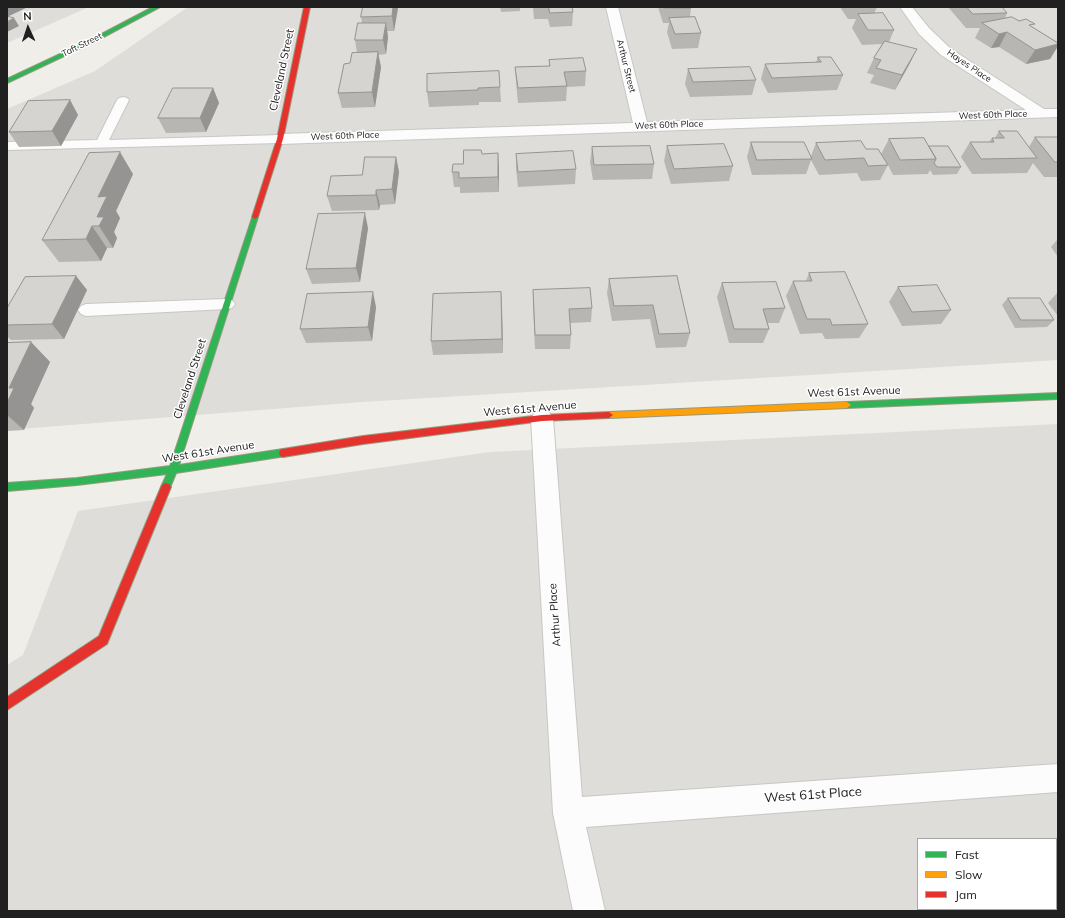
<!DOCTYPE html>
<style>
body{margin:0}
#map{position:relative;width:1065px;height:918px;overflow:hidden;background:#efeee9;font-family:Mulish,sans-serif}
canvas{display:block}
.frame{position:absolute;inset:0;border:8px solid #202020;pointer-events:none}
.legend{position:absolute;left:917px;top:838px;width:140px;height:72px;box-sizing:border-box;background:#fff;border:1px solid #a6a6a6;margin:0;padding:5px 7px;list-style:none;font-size:12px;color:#202020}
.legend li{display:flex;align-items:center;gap:8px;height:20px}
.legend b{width:20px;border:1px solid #a6a6a6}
.north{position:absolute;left:8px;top:8px;width:40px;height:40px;-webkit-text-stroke:3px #fff;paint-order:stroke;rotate:357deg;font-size:11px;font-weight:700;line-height:16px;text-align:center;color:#202020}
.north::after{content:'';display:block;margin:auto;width:14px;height:18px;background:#202020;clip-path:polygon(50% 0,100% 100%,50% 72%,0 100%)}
</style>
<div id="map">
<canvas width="1065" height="918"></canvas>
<div class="frame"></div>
<ul class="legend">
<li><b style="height:5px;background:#30b455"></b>Fast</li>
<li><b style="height:5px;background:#ff9f0a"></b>Slow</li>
<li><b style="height:5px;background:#e5322d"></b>Jam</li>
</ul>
<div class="north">N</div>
</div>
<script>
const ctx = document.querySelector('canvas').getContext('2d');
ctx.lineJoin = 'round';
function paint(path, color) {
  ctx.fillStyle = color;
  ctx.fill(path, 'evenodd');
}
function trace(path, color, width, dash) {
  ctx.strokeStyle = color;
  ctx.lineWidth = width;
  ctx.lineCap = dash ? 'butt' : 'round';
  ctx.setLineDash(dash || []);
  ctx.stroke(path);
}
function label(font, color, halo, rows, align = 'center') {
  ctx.font = font + ' Mulish,sans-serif';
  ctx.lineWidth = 3;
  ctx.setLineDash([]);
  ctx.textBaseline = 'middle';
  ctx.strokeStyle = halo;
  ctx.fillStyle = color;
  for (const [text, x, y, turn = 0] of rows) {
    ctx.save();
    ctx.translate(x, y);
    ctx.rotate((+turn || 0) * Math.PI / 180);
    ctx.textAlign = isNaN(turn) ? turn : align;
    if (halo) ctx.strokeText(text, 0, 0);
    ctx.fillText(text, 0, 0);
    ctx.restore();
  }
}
paint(new Path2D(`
 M7,7h82l-82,36z
 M188,7h870v353l-696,42 -355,28v-321l88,-38z
 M1058,424v487h-1051v-246l16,-10 55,-144 412,-59zM918,839h138v70h-138z`), '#deddda');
const lane = new Path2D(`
 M123,97l4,1 2,2 -20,40 171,-5 4,1 2,3 -2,3 -4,1 -273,7v-8l90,-2 20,-40 2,-2z
 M227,299l5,1 3,4 -3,4 -5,1 -141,7 -5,-2 -3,-4 3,-4 5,-2z`);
const street = new Path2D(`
 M606,7h12l29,115 379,-12 -85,-55 -22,-21 -19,-27h12l17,21 22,21 93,60h14v8l-778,27 -5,-2 -3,-3 3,-3 5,-2 353,-11z
 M542,410l7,2 4,6 29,379 476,-33v28l-472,35 19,84h-32l-20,-98 -22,-395 4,-6z`);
const fast = new Path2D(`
 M153,7h7l-64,34 -89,42v-4l85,-40z
 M253,215h2l3,2 -79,248 104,-16 3,1 1,3 -1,3 -110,17 -7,17 -3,1 -3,-1 -2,-3 6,-13 -90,11 -70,6v-8l70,-5 93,-12z
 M1058,393v6l-211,9 -4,-3 4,-3z`);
const slow = new Path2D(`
 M847,402l4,3 -4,3 -238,10 -4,-3 4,-3z`);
const jam = new Path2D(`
 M304,7h6l-27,132 -25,78 -3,2 -3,-2 25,-78z
 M609,412l4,3 -4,3 -67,3 -179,23 -80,13 -3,-1 -1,-3 1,-3 3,-1 80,-13 179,-21z
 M166,483l3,1 2,3 -64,157 -100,66v-13l92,-61 62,-149 2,-3z`);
trace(lane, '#c7c7c5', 2);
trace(street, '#c7c7c5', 2);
trace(fast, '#969a7f', 2);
trace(slow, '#969a7f', 2);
trace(jam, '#969a7f', 2);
paint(lane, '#fdfcfc');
paint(street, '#fdfcfc');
paint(fast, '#30b455');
paint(slow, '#ff9f0a');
paint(jam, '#e5322d');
paint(new Path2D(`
 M500,7h20v4l-19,1z
 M533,7h39l1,5 -1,14 -22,1 -2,-8h-14z
 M658,7h33l-1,10 11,16 -3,15 -26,1 -5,-17 2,-9h-6z
 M840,7h37l-3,7 20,16 -5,12 21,21 -15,27 -25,-7 4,-8 -7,-2 7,-15 8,-14 -20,1 -10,-17 4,-9h-8z
 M948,7h54l5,6 -2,5 14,3 14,7 25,15v3l-8,13 -24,5 -27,-17 -8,1 -16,-10 5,-10h-14z
 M398,8l-4,23h-7l1,6 -2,17 -8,1 3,12 -6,40 -33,1 -4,-15 12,-30 7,-10 -2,-13 7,-17 -1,-6z
 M818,57l25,18 -6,15 -69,3 -7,-14 4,-15 51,-2z
 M549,60l37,11 -1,15 -18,1 -1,14 -48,2 -2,-21 -1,-15 34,-1z
 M688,69l68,11 -4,15 -62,2 -5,-13z
 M427,74l73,13 1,15h-22v3l-50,2 -2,-15z
 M213,88l6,15 -13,29 -40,1 -8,-15z
 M70,100l8,15 -17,31 -42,1 -10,-15z
 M999,131l30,16 6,-10h23v40h-14l-11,-14 -6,10 -55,1 -11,-17 9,-15h19l3,-4h3z
 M889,139l40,7 32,21 -4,7 -24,1 -3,-5 -2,4 -35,1 -5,-10 -8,15 -19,1 -4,-8 -38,2 -8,-15 -5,14 -54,1 -5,-18 4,-15 60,14 5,-13 50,6 18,10 -3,-5z
 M667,146l66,20 -4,15 -58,3 -7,-23z
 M592,147l62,17 -2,15 -59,1 -3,-18z
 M482,154l17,14v24l-39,1v-6h-6l-2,-15 11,-8z
 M516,154l60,15 -1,15 -57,3 -2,-18z
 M396,157l3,15 -4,32 -15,1 -1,5 -47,1 -5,-15 35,-21z
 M133,174l-17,37 4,7 -6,14 3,6 -4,10h-6l-6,13 -42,1 -17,-22z
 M368,228l-8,54 -48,2 -6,-15z
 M1057,240h1v17l-7,-10z
 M809,273l59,51 -9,14 -34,1 -3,-6 -22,1 -14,-38 7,-15h13z
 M76,276l11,14 -23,49 -53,1 -4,-4v-28z
 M677,276l13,57 -4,14 -30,1 -6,-29 -38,2 -5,-28 2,-14z
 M722,283l63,25 -6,15h-11l1,6 -6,14h-34l-12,-46z
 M898,287l53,23 -10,14 -39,2 -13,-24z
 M533,290l59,18 -1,14 -21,1 1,12 -1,14h-35l-2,-45z
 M501,292l2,61 -70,2 -2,-14z
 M1058,292v24l-10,-13z
 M1008,298l46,22 -7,7 -32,1 -13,-23z
 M376,307l-4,34 -66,2 -6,-14z
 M31,342l19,20 -19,42 3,4 -10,22 -17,1v-88z`), '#b7b6b3');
paint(new Path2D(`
 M7,7h21l-21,10z
 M393,7h5v1l-4,23 -2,-15z
 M14,18l5,8 -12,6v-10z
 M386,23l2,14 -2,17 -3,-14z
 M1007,32l-8,15 -8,1 8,-14z
 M1058,44v2l-8,13 -24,5 9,-14z
 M917,49l-7,14 -15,27 7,-15z
 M378,52l3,15 -6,40 -3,-15z
 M213,88l6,15 -13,29 -6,-14z
 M70,100l8,15 -17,31 -9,-15z
 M120,152l13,22 -17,37 4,7 -6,14 3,6 -4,10 -14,-22 -2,-9 1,-20z
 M498,153l1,15v24l-1,-15z
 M396,157l3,15 -4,32 -3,-15z
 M376,190l4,15 -1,5 -3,-15z
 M365,213l3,15 -8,54 -4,-14z
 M92,226l15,22 -6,13 -15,-22z
 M76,276l11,14 -23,49 -12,-15z
 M373,292l3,15 -4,34 -4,-14z
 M501,292l1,14 1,47 -1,-14z
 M31,342l19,20 -19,42 3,4 -10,22 -17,-15v-12l2,-15z`), '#959492');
const building = new Path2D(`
 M363,7h30l-1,9 -31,1z
 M549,7h23l1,5 -23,1z
 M665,7h26v1h-26z
 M967,7h35l5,6 -34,1z
 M883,13l11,17h-26l-10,-16z
 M7,16l7,2 -7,4z
 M695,17l6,16 -26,1 -6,-16z
 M1012,17l7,4 7,-2 9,5 -6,1 29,18v1l-23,6 -28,-18 -8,2 -17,-11z
 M358,23h28l-3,17h-28z
 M885,41l32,8 -15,26 -26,-7 5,-8 -7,-2z
 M378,52l-6,40 -34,1 6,-29 6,-1 2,-10z
 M818,57h13l12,18 -71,3 -7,-14 56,-2z
 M583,58l3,13 -22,1 3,14 -49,2 -3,-21 35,-1 -1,-6z
 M750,67l6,13 -63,2 -5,-13z
 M499,71l1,16 -22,1v2l-51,2v-18z
 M173,88h40l-13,30h-42z
 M70,100l-18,31 -43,1 19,-31z
 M999,131h18l20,27 -56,1 -11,-17h24l-2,-4h12z
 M1035,137h23v25h-3z
 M924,138l12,21 -36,1 -11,-21z
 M861,141l5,8h12l10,16 -20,1 -4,-8 -39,2 -9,-17z
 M751,142h53l8,17 -55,1z
 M724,144l9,22 -59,3 -7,-23z
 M650,146l4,18 -60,1 -2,-18z
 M929,146h19l13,21h-24l-3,-4 2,-4z
 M464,150h17l1,4 16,-1v24l-39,1v-6h-7l1,-8h10z
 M573,151l3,18 -58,3 -2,-18z
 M120,152l-22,45 9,-1 -10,21h7l-5,9h-7l-6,13 -44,1 47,-87z
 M365,157h31l-4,32 -16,1v5l-49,1 4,-20 31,-1z
 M365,213l-9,55 -50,1 12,-55z
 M845,272l23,52 -36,1 -2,-6h-23l-14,-38h19l-3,-8z
 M76,276l-24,48 -45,1v-17l18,-31z
 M677,276l13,57 -31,1 -6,-29 -39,1 -5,-27z
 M776,282l9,26 -22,1 6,20h-35l-12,-46z
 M937,285l14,25 -39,2 -14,-25z
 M590,288l2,20 -23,1 2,26h-36l-2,-45z
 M373,292l-5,35 -68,2 7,-35z
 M501,292l1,47 -71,2 2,-47z
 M1008,298h32l14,22h-33z
 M31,342l-22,46h5l-7,15v-60z`);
paint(building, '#d5d4d0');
trace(building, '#959492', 1);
label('9px', '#202020', '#fff', [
 ["Taft Street",82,45,-26],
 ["Arthur Street",626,66,76],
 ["Hayes Place",969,66,34],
 ["West 60th Place",993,115,-2],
 ["West 60th Place",669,125,-2],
 ["West 60th Place",345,136,-2]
]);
label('11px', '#202020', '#fff', [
 ["Cleveland Street",282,70,-78],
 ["Cleveland Street",190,379,-72],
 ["West 61st Avenue",854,392,-2],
 ["West 61st Avenue",530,409,-5],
 ["West 61st Avenue",208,452,-9],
 ["Arthur Place",555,615,-94]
]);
label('13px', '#202020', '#fff', [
 ["West 61st Place",813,795,-4]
]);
</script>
